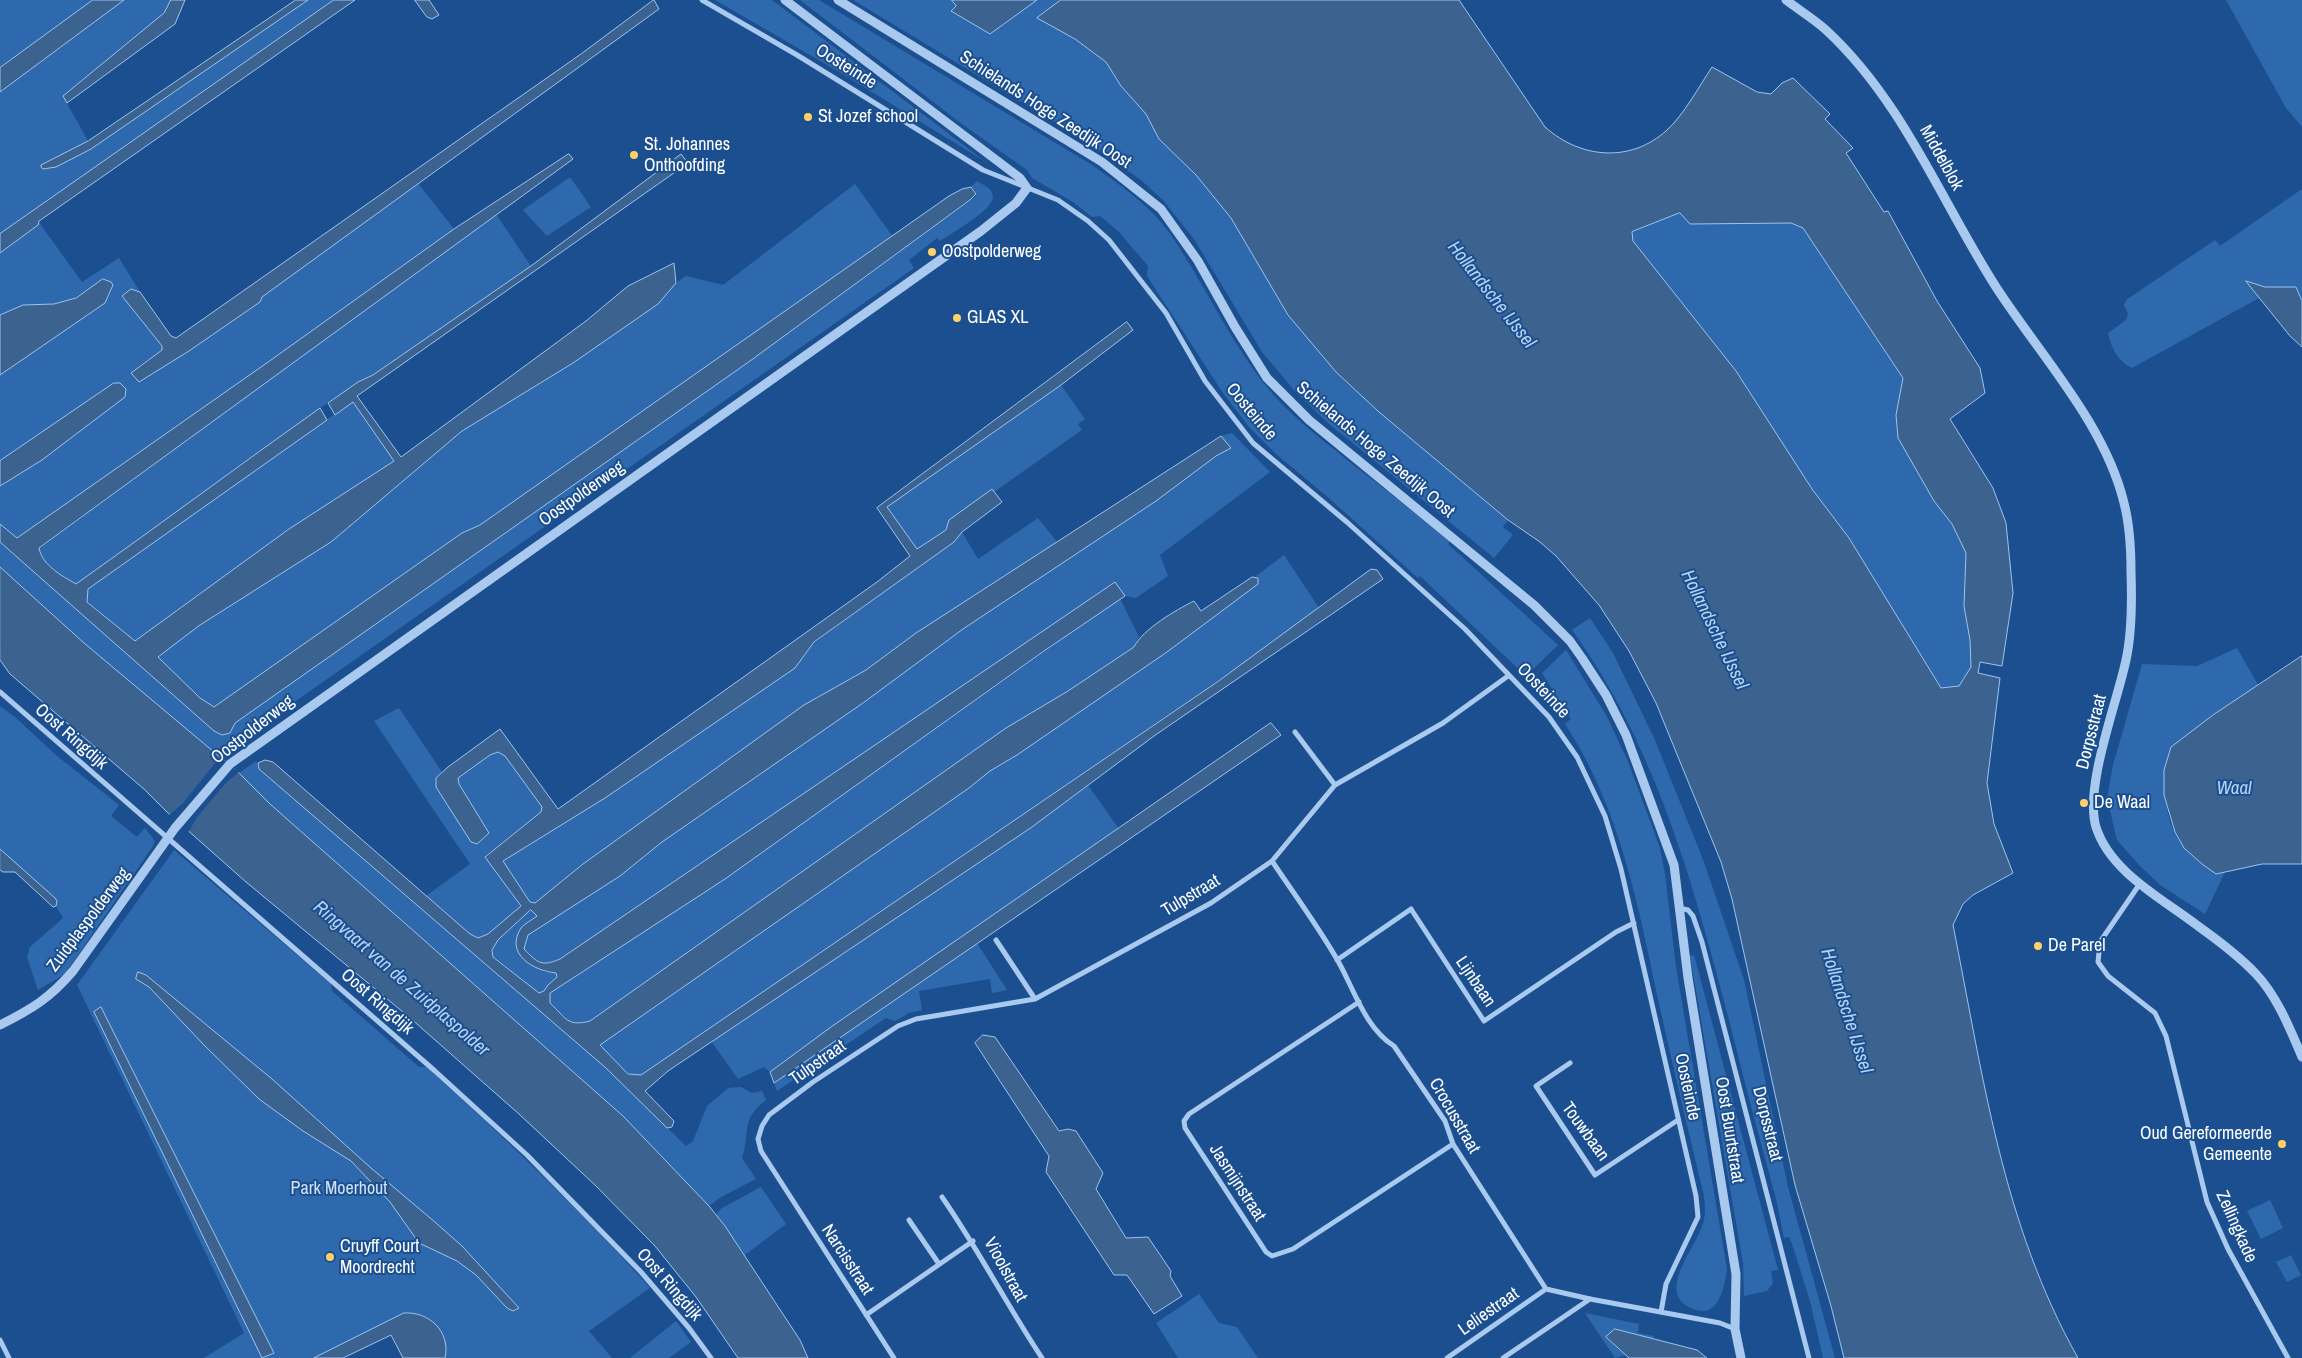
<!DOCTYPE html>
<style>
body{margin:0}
canvas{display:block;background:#1b4f8f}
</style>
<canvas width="2302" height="1358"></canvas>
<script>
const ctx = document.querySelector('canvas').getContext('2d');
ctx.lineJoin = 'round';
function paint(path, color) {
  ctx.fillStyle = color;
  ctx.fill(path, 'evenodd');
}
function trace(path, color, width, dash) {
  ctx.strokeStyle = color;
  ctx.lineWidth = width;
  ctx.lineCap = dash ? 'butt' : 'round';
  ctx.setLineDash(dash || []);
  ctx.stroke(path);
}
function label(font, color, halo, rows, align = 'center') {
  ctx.font = font + ' "Archivo Narrow",sans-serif';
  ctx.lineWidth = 4;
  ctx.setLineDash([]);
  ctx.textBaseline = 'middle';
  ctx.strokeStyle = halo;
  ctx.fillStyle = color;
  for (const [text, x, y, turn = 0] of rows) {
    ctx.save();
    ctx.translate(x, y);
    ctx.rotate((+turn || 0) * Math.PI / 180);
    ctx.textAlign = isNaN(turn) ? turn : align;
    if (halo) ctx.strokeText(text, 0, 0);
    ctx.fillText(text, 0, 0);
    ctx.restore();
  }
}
paint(new Path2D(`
 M0,0h93l-93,68z
 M124,0h47l-7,13 -101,83 25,45 -47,24v2h15l35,-18 217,-149h26l-334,234v-142z
 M715,0h57l214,162 -145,-89z
 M800,0h19l273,165c28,20 59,41 79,70 37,54 64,119 109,167 22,23 48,42 72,62 33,25 66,51 98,77l-2,3 110,101 -32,31 -106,-100 -2,2 -88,-79 -54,-45 -27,-27 -26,-34 -76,-117 1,-10 -30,-35 -18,-15 -8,1 -19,-15 -41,-24 -5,-8 -65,-46z
 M853,0h99l4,5 -5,5 39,24 47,-34h24l-23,17 37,22 31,23 15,24 25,28 13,25 37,36 35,43 57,97 48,57 43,40 129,108 -5,7 10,8 -19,23 -166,-135 -35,-34 -31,-37 -68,-113 -32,-40 -20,-18 -51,-37z
 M2226,0h76v127l-16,-19z
 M570,177l21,30 -44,29 -24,-26z
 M977,181c6,4 16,7 16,16 0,13 -41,36 -53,44l-3,-3 -28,22 5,8 -691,484 -4,6 -135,-115 -84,-76v-25l214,189 8,4 8,-2 5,-10 515,-362 220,-160 6,-5 -1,-6 -4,-3z
 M418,183l36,46 -183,131 -254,178 -17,-14v-38l42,-26 83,-63 -11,-14 -114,78v-86l105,-72 7,-13 -9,-11 -27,19 -22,6 -31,1 -23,10v-62l38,-28v-4l44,61 37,-24 21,34 -9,-3 -9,7 40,50v4l-23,16v16l50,-31 71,-49 2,-5z
 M855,184l38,53 -413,288 -18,8 -248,174 -14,-9 -43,-41 43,-32 131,-83 131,-111 111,-68 85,-59 18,-21 10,-7 37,9z
 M2302,189v112l-6,-14h-31l-19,-6 13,17 -127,70c-14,-6 -21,-20 -24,-35l18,-13 2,-6 -4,-9 2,-5 89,-60 5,6z
 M1680,213l111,10 12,5 100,150 -7,37 38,86 18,23 14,28 5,115 -12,19 -18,3 -92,-151 -37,-49 -76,-118 -103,-130 -1,-9z
 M496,214l35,52 -158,109 -15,7 -38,26 -90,64 -24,20 -130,92c-14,-8 -33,-19 -37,-35z
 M1061,385l24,34 -7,5 4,6 -88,62 -2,-3 -46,41 -29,19 -30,-42z
 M353,401l41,60 -105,68 -154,112 -48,-40 1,-12z
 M1232,433l38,39 -110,83 8,21 -32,22 -11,-2 -11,-13 -554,376c-19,8 -22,4 -36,-10l4,-14 92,-59 42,-34 201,-139 100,-74 193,-128 60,-45 15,-8 -10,-12z
 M1038,518l20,25 -142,90 -50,37 -62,35 -221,159 -48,39 -5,-1 -27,-41 102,-63 190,-130 19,-25 140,-101 8,-10 16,27z
 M1284,555l39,59 -18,16 -73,53 -6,-8 -585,400c-15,4 -33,-18 -41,-30l369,-257 21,-17 27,-16 150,-103 91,-74 -2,-2z
 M1120,598l19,39 -5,10 -66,44 -62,37 -416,293c-23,6 -24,-3 -40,-18v-10l175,-114z
 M1590,618l23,35 42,87 49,122 40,118 44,207 47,171h-12l-13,-57 -18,-57 -3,-7 -5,1 -8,-39c-16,-59 -32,-119 -47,-179 -35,-135 -74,-276 -157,-390z
 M2237,648l21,37 -87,62c-5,35 -12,69 13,100 8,10 22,18 32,27l9,-2 -20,42 -45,-29 -21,-20 -22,-25 -10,-42 6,-33 29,-101 55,2z
 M1566,650l40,65 21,44 33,89 5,26 11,93 51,302c-3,20 -9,52 -36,39 -36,-16 6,-61 12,-85 3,-9 2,-18 1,-27 -15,-62 -30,-125 -44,-188 -21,-98 -39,-199 -95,-284l6,-5 -29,-46z
 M0,706l15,11 42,39 62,49 -8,11 26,21 8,-9 10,13 -2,5 -88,128 -27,16 -11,-33 3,-10 33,-29 -7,-12 1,-2 -57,-55z
 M399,708l43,64 -6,6 23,6 -1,-6 32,-23 8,-3 7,4 37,51 -1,5 -56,44 36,51 -33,27 -10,4 -8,-4 -44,-38 44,-32 -96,-143z
 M256,761l3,8 347,299 80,78 7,-5 14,-35 21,-18 13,-1 11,6 10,-2 4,9c-27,21 -15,32 -24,58l14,21 -35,18 -12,9 -86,-90 -353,-312 -31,-31z
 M1088,785l31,44 -60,40 -289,203 -6,-5 -26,12 -27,-38 321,-214z
 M174,850l157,134 1,7 87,76h8c77,71 154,143 223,221l-61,43 23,27h-198l-17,-34 -69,34h-124l40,-25 -167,-348z
 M531,910l6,6 -20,25 27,31 12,1 1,4 -9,8 -4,6 -5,2 -46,-37 -1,-6 6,-10z
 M977,943l30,47 -15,3 -2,-14 -71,12 3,19 -13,3 -14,8 -9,-3 -109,73 -3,-8z
 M1694,955l84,315 -7,1 2,12 -6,8 -23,5 -1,-33 -53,-307z
 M761,1187l25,37 -41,31 -29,-41 6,-6z
 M2270,1200l13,28 -22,11 -14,-28z
 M2291,1255l10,20 -14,7 -11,-20z
 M1199,1294l20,29 18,4 21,31h-80l-22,-35z
 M1585,1313l54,11 -1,9 16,3 -1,4 -10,-3h-37l20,18 -11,3z
 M676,1321l15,21 -22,16h-39z`), '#2e69ad');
const water = new Path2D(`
 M93,0h31l-124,92v-24z
 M171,0h14l-10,24 -108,79 -4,-7 101,-83z
 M296,0h12l-217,149 -35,18 -13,2 -2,-2v-2l47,-24z
 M334,0h21l-316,221 -1,4 -38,28v-19z
 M415,0h14l10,15 -7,4 -5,-2z
 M654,0l5,9 -397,288 -2,5 -71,49 -50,31 -8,-9 31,-23v-4l-40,-50 9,-7 9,3 31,44 5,2 405,-284z
 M952,0h85l-47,34 -39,-23 5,-5z
 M1061,0h398l86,127c36,32 86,36 122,3 16,-14 33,-45 45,-63l45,25 14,2 11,-11 11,-5 37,36 -5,5 28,29 -7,5 38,59 4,-1 49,90 43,67 5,25 -35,26 43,69 13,35 7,70 -11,73 -22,-4 -2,11 22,5 -13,105 7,41 19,49 -40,22 -10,9 -10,21c30,150 49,298 125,433h-234l-13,-52 -36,-121 -63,-286 -11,-37 -65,-159 -27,-52 -30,-46 -43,-49 -16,-14 -32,-22 -129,-108 -43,-40 -48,-57 -57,-97 -35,-43 -37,-36 -13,-25 -25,-28 -15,-24 -31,-23 -38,-21zM1680,213l10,11 101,-1 12,5 100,150 -7,37 2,23 36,63 18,23 14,29 -2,53 6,34 1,27 -12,19 -18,2 -92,-150 -37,-49 -76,-118 -103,-130 -1,-9z
 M569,154l4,5 -534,389c3,17 23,28 37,36 82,-58 162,-118 244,-176l7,12 -239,169 -1,13 48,39 154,-112 105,-68 -41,-59 -18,13 -7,-12 30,-21 15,-7 158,-109 150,-112 7,9 -331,233 44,61 185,-136 42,-35 46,-23 2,20 -18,21 -85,59 -111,68 -131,111 -131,83 -42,32 42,41 14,9 248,-174 18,-8 469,-329 13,-7 9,-2 5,7 -6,6 -220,161 -515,362 -5,10 -8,2 -8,-4 -214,-189v-18l17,14 254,-178 183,-131z
 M103,279l8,3 2,3 -8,18 -105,72v-60l23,-10 31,-1 22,-6z
 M2246,281l19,6h31l6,14v46l-12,-11z
 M1127,322l6,8 -72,55 -174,122 30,42 29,-19 3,-10 43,-31 10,13 -40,30 -8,10 -140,100 -19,26 -190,130 -102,63 27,41 5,1 48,-39 221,-159 62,-35 50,-37 305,-197 10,12 -15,8 -60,45 -193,128 -100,74 -201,139 -42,34 -92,59 -4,14c14,14 17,18 36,10l555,-377 10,14 -81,55 -319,228 -175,114v10c16,15 17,24 40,18l416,-293 62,-37 66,-44c9,-18 42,-37 60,-46l7,10 51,-34 6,1v6l-91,68 -150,103 -27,16 -21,17 -369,257 28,29 13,1 579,-395 151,-111 6,1 6,9 -229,157 -122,91 -364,244 -23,20 29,30 -2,6 -5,1 -61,-60 -347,-299 -1,-6 7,-3 8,2 197,172 8,4 10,-4 33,-28 -36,-49 56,-45 1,-5 -37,-51 -7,-4 -8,3 -32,23 1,6 30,49 -12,11 -6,-2 -35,-55v-9l12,-11 52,-38 58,80 319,-227 33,-26 -33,-48zM531,910l6,6c-5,4 -13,8 -16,12 -17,26 13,43 35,45l1,4 -9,8 -4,6 -5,2 -46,-36 -1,-7 6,-10z
 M114,383h6l6,6 -1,8 -83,63 -42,26v-25z
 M0,567l84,76 155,130 31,31 353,312 86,90 16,20 75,114 8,18h-70l-42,-61 -41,-51 -59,-60 -77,-72 -110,-97 -163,-135 -79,-70 -22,-22 -135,-116 -10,-14z
 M2302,656v208h-40l-46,10 -14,-10 -18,-16 -9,-16 -11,-37v-25l7,-23 42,-32z
 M1271,723l10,12 -507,348 -4,-11 61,-45z
 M0,849l55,49 2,3 -1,5 -3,1 -38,-35h-12l-3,-2z
 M138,972l8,3 126,104 99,89 65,55 26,23 57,62 -6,3 -6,-3 -31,-33 -19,-14 -38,-18 -29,-41 -39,-41 -48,-30 -44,-32 -55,-54 -55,-58 -13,-8z
 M101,1007l173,346 -12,5 -168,-346z
 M983,1035l12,2 64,94 9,-2 8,2 27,42 -7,16 30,49 22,-1 23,34 -1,5 12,20 -28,18 -27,-39h-13l-68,-103 3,-16 -74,-113z
 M404,1313c25,-2 47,19 41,45h-42l-12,-23 -48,23h-29z
 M1615,1329l82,21 10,8h-78l-23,-21z`);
paint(water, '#3c6290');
trace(water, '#9cc4f0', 1);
paint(new Path2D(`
 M220,757l19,15 -14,12 -27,32 -11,18 -19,-18 15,-13z`), '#1b4f8f');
trace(new Path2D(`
 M702,0l95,55 186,115 75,30 30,21 21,19 57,73 39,68 48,62 95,80 117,106 84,88 28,40 28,59 16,53 75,327 2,21 -32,67 -5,28
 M0,692l435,379 92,84 114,117 48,56 22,30
 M1295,732l40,53
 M1272,861c22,33 46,65 66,100 16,28 27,67 56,85l51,75 8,23 93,145 44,10 130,24 15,6
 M2139,885l-39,57 -2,20 10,14 47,37 11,23 41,166 21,47 60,109
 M1679,908l9,2 5,6 9,26 107,416
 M996,940l39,59
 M1337,960l74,-51 73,112 132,-89 18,-9
 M1359,1002l-170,112 -5,7 1,7 81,124 6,4 21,-7 160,-105
 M1570,1063l-34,23 59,89 83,-55
 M942,1197c36,52 65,108 100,161
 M909,1220l30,44
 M866,1315l107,-74
 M0,1340l9,18
 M894,1358l-133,-207 -3,-12 4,-13 7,-11 44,-33 85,-56 18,-7 119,-20 176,-96 61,-42 63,-76 108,-62 65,-47
 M1447,1358l99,-69
 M1503,1358l87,-59`), '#a9c9ee', 5);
trace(new Path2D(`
 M838,0l264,162 59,47 37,52 37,66 32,51 42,42 225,185 36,36 12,17 24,37 20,40 48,130 14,113 48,296 -1,55 6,29
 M1786,0c13,10 28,19 40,30 77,71 115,171 170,257 44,68 109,137 128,216 6,23 7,46 7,69 1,29 1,61 -5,88 -9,43 -42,127 -30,167 14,45 67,72 102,99 21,15 41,30 58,48 21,22 34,55 46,83
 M0,1025c32,-16 50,-27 73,-54l102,-143 55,-64 751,-533 35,-28 11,-15 -7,-10 -235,-178`), '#a9c9ee', 9);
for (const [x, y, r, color] of [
 [808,117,5,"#ffd166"],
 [634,155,5,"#ffd166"],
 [932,252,5,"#ffd166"],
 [957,318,5,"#ffd166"],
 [2084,803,5,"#ffd166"],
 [2038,946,5,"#ffd166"],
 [2282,1144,5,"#ffd166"],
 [330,1257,5,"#ffd166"]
]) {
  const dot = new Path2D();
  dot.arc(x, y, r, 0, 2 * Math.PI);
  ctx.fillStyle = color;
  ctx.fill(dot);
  trace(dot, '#1b4f8f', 2);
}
label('18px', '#fff', '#1b4f8f', [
 ["Oosteinde",846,67,32],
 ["Schielands Hoge Zeedijk Oost",1045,110,33],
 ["Middelblok",1941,158,61],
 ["Oosteinde",1251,412,50],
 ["Schielands Hoge Zeedijk Oost",1375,450,40],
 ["Oostpolderweg",582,494,-35],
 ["Oosteinde",1543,691,47],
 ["Oostpolderweg",253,730,-38],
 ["Dorpsstraat",2092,732,-76],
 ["Oost Ringdijk",71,737,41],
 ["Tulpstraat",1191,896,-31],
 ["Zuidplaspolderweg",89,920,-53],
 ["Lijnbaan",1475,982,56],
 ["Oost Ringdijk",377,1002,41],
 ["Tulpstraat",818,1063,-35],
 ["Oosteinde",1687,1087,78],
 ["Crocusstraat",1454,1116,60],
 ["Dorpsstraat",1767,1124,76],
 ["Oost Buurtstraat",1729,1130,81],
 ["Touwbaan",1585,1132,54],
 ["Jasmijnstraat",1237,1183,57],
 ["Zellingkade",2236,1227,66],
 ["Narcisstraat",847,1260,57],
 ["Vioolstraat",1005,1270,61],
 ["Oost Ringdijk",669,1285,49],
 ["Leliestraat",1489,1312,-35]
]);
label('18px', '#fff', '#1b4f8f', [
 ["St Jozef school",818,117],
 ["St. Johannes",644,145],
 ["Onthoofding",644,166],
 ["Oostpolderweg",942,252],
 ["GLAS XL",967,318],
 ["De Waal",2094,803],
 ["De Parel",2048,946],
 ["Oud Gereformeerde",2272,1134,"right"],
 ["Gemeente",2272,1155,"right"],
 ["Cruyff Court",340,1247],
 ["Moordrecht",340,1268]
], 'left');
label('18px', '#cfe3fa', '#1b4f8f', [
 ["Park Moerhout",339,1189]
]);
label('italic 19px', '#b5d3f5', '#1b4f8f', [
 ["Hollandsche IJssel",1491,295,52],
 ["Hollandsche IJssel",1714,630,64],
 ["Waal",2234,789],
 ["Ringvaart van de Zuidplaspolder",401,979,41],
 ["Hollandsche IJssel",1846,1011,72]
]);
</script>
